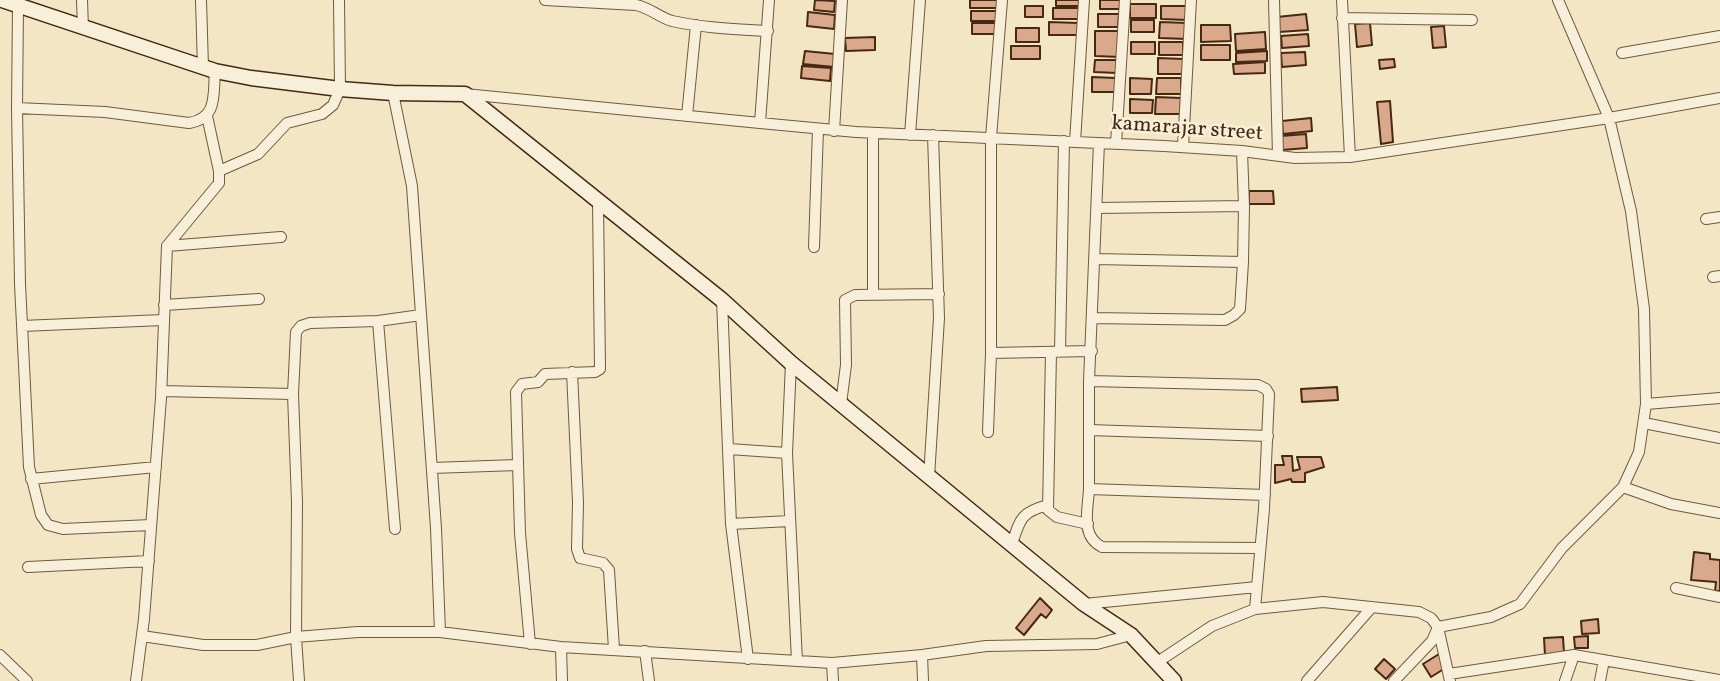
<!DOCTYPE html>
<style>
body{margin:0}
canvas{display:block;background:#f2e6c5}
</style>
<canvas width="1720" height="681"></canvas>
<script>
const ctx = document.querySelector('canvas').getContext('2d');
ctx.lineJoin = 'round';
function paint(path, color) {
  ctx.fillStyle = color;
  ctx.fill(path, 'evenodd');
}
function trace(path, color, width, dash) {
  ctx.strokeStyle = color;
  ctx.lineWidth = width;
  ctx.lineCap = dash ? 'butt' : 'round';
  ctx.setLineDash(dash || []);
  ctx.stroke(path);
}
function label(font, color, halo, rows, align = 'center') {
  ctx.font = font + ' Vollkorn,serif';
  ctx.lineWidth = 5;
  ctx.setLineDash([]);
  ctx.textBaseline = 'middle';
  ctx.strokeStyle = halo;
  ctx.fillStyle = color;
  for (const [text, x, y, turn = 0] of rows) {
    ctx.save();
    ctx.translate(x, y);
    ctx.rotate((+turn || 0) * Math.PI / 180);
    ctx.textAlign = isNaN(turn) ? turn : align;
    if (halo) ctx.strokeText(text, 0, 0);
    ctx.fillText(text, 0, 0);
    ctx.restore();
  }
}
const building = new Path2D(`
 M815,0l20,1 -1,11 -20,-2z
 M970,0h29v8h-29z
 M1056,0h25v6h-25z
 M1100,0h21v9h-21z
 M1130,4h26v14h-26z
 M1025,6h18v11h-18z
 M1161,6h27v14l-27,-1z
 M1053,8h26v11h-26z
 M971,11h25v10h-25z
 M808,12l27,3 -1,14 -27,-3z
 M1098,14h21l-1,13h-20z
 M1306,14l2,16 -29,2 -2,-15z
 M1131,20h23v12h-23z
 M1049,22l30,1v12h-30z
 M1160,22l27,1v16l-28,-1z
 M972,23h24v11h-24z
 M1370,23l2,22 -15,2 -2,-23z
 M1201,25h29l1,16 -30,1z
 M1444,26l2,21 -13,1 -2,-21z
 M1016,28h23v14h-23z
 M1095,31h25v26l-25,-1z
 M1265,32l1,17 -30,2 -1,-17z
 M1308,34l1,12 -27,2 -1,-12z
 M875,37v13l-29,1 -1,-13z
 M1131,42h24v12h-24z
 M1159,42h24v13h-24z
 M1201,45h29v15h-29z
 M1011,46h29v13h-29z
 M805,51l30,3 -1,13 -31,-3z
 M1267,51v10l-31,1v-9z
 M1305,52l1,13 -24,2 -1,-14z
 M1158,58l26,1 -1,15h-25z
 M1394,59l1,8 -15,2 -1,-9z
 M1095,60h22v13l-23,-1z
 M1265,62v11l-31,1 -1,-10z
 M802,66l29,2 -1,13 -29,-3z
 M1092,77l24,1v14h-24z
 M1130,78l22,1 -1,15h-21z
 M1157,78h24v16h-25z
 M1156,97l25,1 -1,16h-25z
 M1130,99l23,1 -1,13h-22z
 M1390,101l3,41 -12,2 -4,-42z
 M1311,118l1,13 -29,3 -1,-13z
 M1306,134l1,14 -25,2 -1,-14z
 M1249,191h24l1,13h-25z
 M1337,387l1,13 -36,2 -1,-13z
 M1282,456h10l1,15 7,-2 -3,-12h24l3,10 -19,6v9h-13l-1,-3 -16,4v-18h9z
 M1694,552l16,2v5l10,1v31h-5l1,-9 -25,-2z
 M1040,598l12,12 -6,8 -5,-4 -17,21 -8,-7z
 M1598,619l1,14 -17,1 -1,-13z
 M1588,636v12h-13l-1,-11z
 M1563,637l1,16 -19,2 -1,-17z
 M1439,654l8,13 -16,10 -8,-13z
 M1384,659l11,10 -9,10 -11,-10z`);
paint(building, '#daa98b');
trace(building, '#472812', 2);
const street = new Path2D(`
 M82,0l1,28
 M201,0l2,67
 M545,0l91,5c14,3 23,12 36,16 31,7 64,8 96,10
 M1002,0l-11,138v215l101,-2
 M1274,0l4,155
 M1342,0l8,157
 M1342,18l130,2
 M1622,53l98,-17
 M393,93l19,93 24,342 4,104
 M465,94l295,29 9,-123
 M17,108l1,-102
 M687,116l9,-91
 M760,123l96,9 308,14 78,5 53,7 55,-1 259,-39 111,-20
 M834,131l8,-131
 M873,133v162
 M910,135l10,-135
 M1075,142l9,-142
 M1099,143l-10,238 169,4 8,4 3,5 -5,115 -9,100 -43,17 -56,37
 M1116,144l9,-144
 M1183,147l8,-147
 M219,171l39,-17 29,-31 35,-9 11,-9 7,-16 -1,-89
 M1097,208l147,-2 -2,-55
 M1706,219l14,-2
 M167,246l52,-63v-12l-12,-55
 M814,247l4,-118
 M1243,262l1,-56
 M1713,277l7,-1
 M722,300l9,224 17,135
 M164,305l95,-6
 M1093,318l132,2 9,-5 6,-6 3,-47 -148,-3
 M378,321l17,208
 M22,326l141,-6
 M1051,352l-3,158 9,7 31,7
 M1060,352l4,-211
 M791,363l-4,90 10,208
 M572,372l6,130 -1,47 3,9 23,5 6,7 5,79
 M1089,381v108l176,6
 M161,391l132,3 4,108 -1,135 3,44
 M293,394l3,-62 5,-6 9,-3 68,-2 43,-6
 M841,404l5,-39 -1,-65 10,-5 84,-1
 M1646,404l74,-6
 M1644,423l76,15
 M1089,430l179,6
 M988,432l3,-79
 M729,449l58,4
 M432,468l85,-3
 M929,477l10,-159 -6,-183
 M31,479l125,-12
 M1623,487l48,17 49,9
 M1089,489c-1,21 -9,47 13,58l158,1
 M731,524l59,-3
 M151,525l-88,4 -15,-4 -7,-10 -12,-48 -9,-183 -3,-176 88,4 84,11c29,-5 24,-28 26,-52
 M1012,544c8,-25 9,-32 36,-39
 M28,567l121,-6
 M1676,588l44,9
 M1084,604l173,-17
 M1255,609l68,-7 96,10 12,6 7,9 -6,14 -38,40
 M142,636l61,9h54l39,-8 62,-5h82l121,15 271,16 1,18
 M530,644l-10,-111 -4,-141 6,-8 16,-2 7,-8 50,-2 5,-3 -2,-168
 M561,647l1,34
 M645,651l4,30
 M0,655l27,26
 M922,655l1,26
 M1574,655l146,25
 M832,663l90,-8 64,-9 111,-2 34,-9
 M1449,674l125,-19 -9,26
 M136,681l8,-62 17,-221 6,-152 114,-9
 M1307,681l65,-74
 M1450,681l-12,-54 53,-10 29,-13 42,-56 61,-61 16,-35 7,-48 -2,-95 -13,-98 -22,-93 -51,-118
 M1600,681l4,-21`);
const secondary = new Path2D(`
 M2,0l213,71 36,7 89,11 53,4 72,1 257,206 69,63 293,241 47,31 43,46`);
trace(street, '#72583f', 12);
trace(secondary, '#472812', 17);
trace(street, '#f7efd9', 10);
trace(secondary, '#f7efd9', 14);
label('21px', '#472812', '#f7efd9', [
 ["kamarajar street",1187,130,4]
]);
</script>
